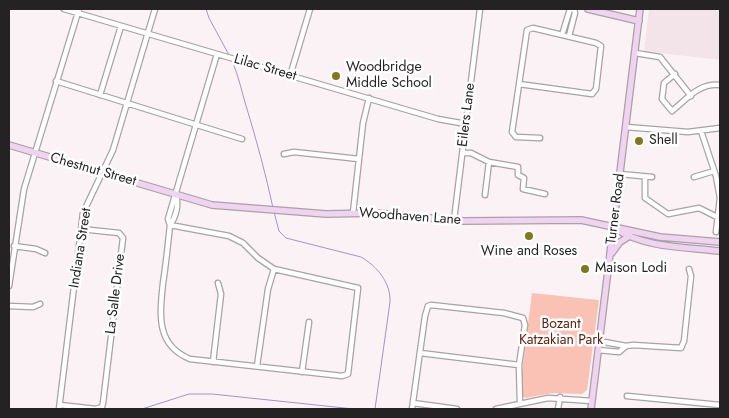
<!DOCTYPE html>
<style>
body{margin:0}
#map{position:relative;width:729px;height:418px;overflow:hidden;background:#faf2f5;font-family:Jost,sans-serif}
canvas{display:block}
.frame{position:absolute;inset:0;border:10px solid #252223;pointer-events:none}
</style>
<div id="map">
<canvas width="729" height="418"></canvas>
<div class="frame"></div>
</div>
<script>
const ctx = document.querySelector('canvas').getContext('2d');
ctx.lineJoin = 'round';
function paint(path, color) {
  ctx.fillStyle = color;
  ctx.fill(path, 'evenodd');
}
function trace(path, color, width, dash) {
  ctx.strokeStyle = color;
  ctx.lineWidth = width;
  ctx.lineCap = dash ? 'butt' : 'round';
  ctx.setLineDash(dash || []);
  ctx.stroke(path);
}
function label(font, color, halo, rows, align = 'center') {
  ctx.font = font + ' Jost,sans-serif';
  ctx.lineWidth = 5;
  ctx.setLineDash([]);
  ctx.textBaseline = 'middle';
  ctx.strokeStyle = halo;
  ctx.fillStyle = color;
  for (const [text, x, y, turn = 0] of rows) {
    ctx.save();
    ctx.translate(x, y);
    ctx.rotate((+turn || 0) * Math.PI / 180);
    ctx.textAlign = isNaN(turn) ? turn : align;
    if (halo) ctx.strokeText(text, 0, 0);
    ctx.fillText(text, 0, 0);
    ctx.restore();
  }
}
paint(new Path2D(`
 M649,9h71v51l-76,-9z`), '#f3e4ea');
paint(new Path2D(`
 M532,293l67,7 -12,90 -5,4 -30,-1 -26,5 -4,-2 -1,-16z`), '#fac2b4');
trace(new Path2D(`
 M206,9l3,9 20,37
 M232,61c7,16 10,32 15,48 10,33 19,66 26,99
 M274,212l5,19 7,7 75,19c16,9 30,26 29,45l-15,107
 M142,409l47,-15h23l142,15`), '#a692c1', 1);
const street = new Path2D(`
 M64,9l374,110 28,5
 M562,35l8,-26
 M569,36l6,-23 -1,-4
 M635,53l25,4 31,39
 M675,74l-11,9 -2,16 10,12c16,-13 27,-28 48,-26
 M290,76l20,-67
 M56,81l186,58
 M519,84l73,10 4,-5 5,-43 -5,-3 -63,-15 -6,2 -15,102 4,5 24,1
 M100,95l21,-69
 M626,127l62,5 32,-4
 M701,131l15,45 4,22 -4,34
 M463,153h8l18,9 29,5v8l6,3 -1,11 22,5
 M284,154l10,-2 65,7
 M620,174l32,3
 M645,177v21l23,16 31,-6 18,9
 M694,177l20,-6
 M485,195l4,-33
 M353,213l10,-90 6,-25
 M454,220l26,-211
 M170,225l59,11 14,7 15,15 16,11 84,19 -10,86 -6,2 -152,-17c-35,-14 -30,-46 -27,-76 3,-19 5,-39 7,-58l-2,-6 49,-165
 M170,225c6,-8 9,-20 6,-30
 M14,246l22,3 9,4
 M9,286l15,-97 55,-180
 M9,306l24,1 7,-3
 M626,346l7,-1 48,3 3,-7 7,-65 -2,-7
 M598,350l21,2 7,-6 -27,-5
 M420,353l99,12
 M213,362l8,-68 -3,-11
 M257,366l11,-77 6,-20
 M302,372l7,-50
 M627,396l93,9
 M413,403l44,6
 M60,405l36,4 6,-2 1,-4 20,-165 -4,-5 -38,-4
 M59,409l24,-196 30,-63 42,-141
 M412,409l13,-93 3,-10 3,-1 73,8 19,5 2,7 -6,40 1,39
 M496,409l52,-11 44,3
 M558,409l2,-12`);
const secondary = new Path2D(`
 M588,9l51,12
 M9,145l203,60 114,9 50,-1 88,8 117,-1 79,17 60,5
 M616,229c29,19 70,18 104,22
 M612,253l8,-11 8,-5
 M591,409l49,-400`);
trace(street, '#a9a2a5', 7);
trace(secondary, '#a9a2a5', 8);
trace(street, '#fff', 4.5);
trace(secondary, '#efd3f0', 5.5);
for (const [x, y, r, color] of [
 [336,76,5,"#81771b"],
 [639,141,5,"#81771b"],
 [529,236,5,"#81771b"],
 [585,269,5,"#81771b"]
]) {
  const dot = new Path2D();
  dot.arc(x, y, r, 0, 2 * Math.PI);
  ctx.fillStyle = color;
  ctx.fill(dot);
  trace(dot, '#fff', 2);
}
label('14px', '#252223', '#fff', [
 ["Lilac Street",265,68,16],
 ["Eilers Lane",467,115,-83],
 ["Chestnut Street",93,170,16],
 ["Turner Road",616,209,-83],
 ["Woodhaven Lane",410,217,4],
 ["Indiana Street",81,248,-81],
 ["La Salle Drive",116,294,-83]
]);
label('14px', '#252223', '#fff', [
 ["Woodbridge",346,68],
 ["Middle School",346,84],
 ["Shell",649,141],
 ["Wine and Roses",529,252,"center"],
 ["Maison Lodi",595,269]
], 'left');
label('14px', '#622010', '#fff', [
 ["Bozant",561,325],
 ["Katzakian Park",561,341]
]);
</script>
